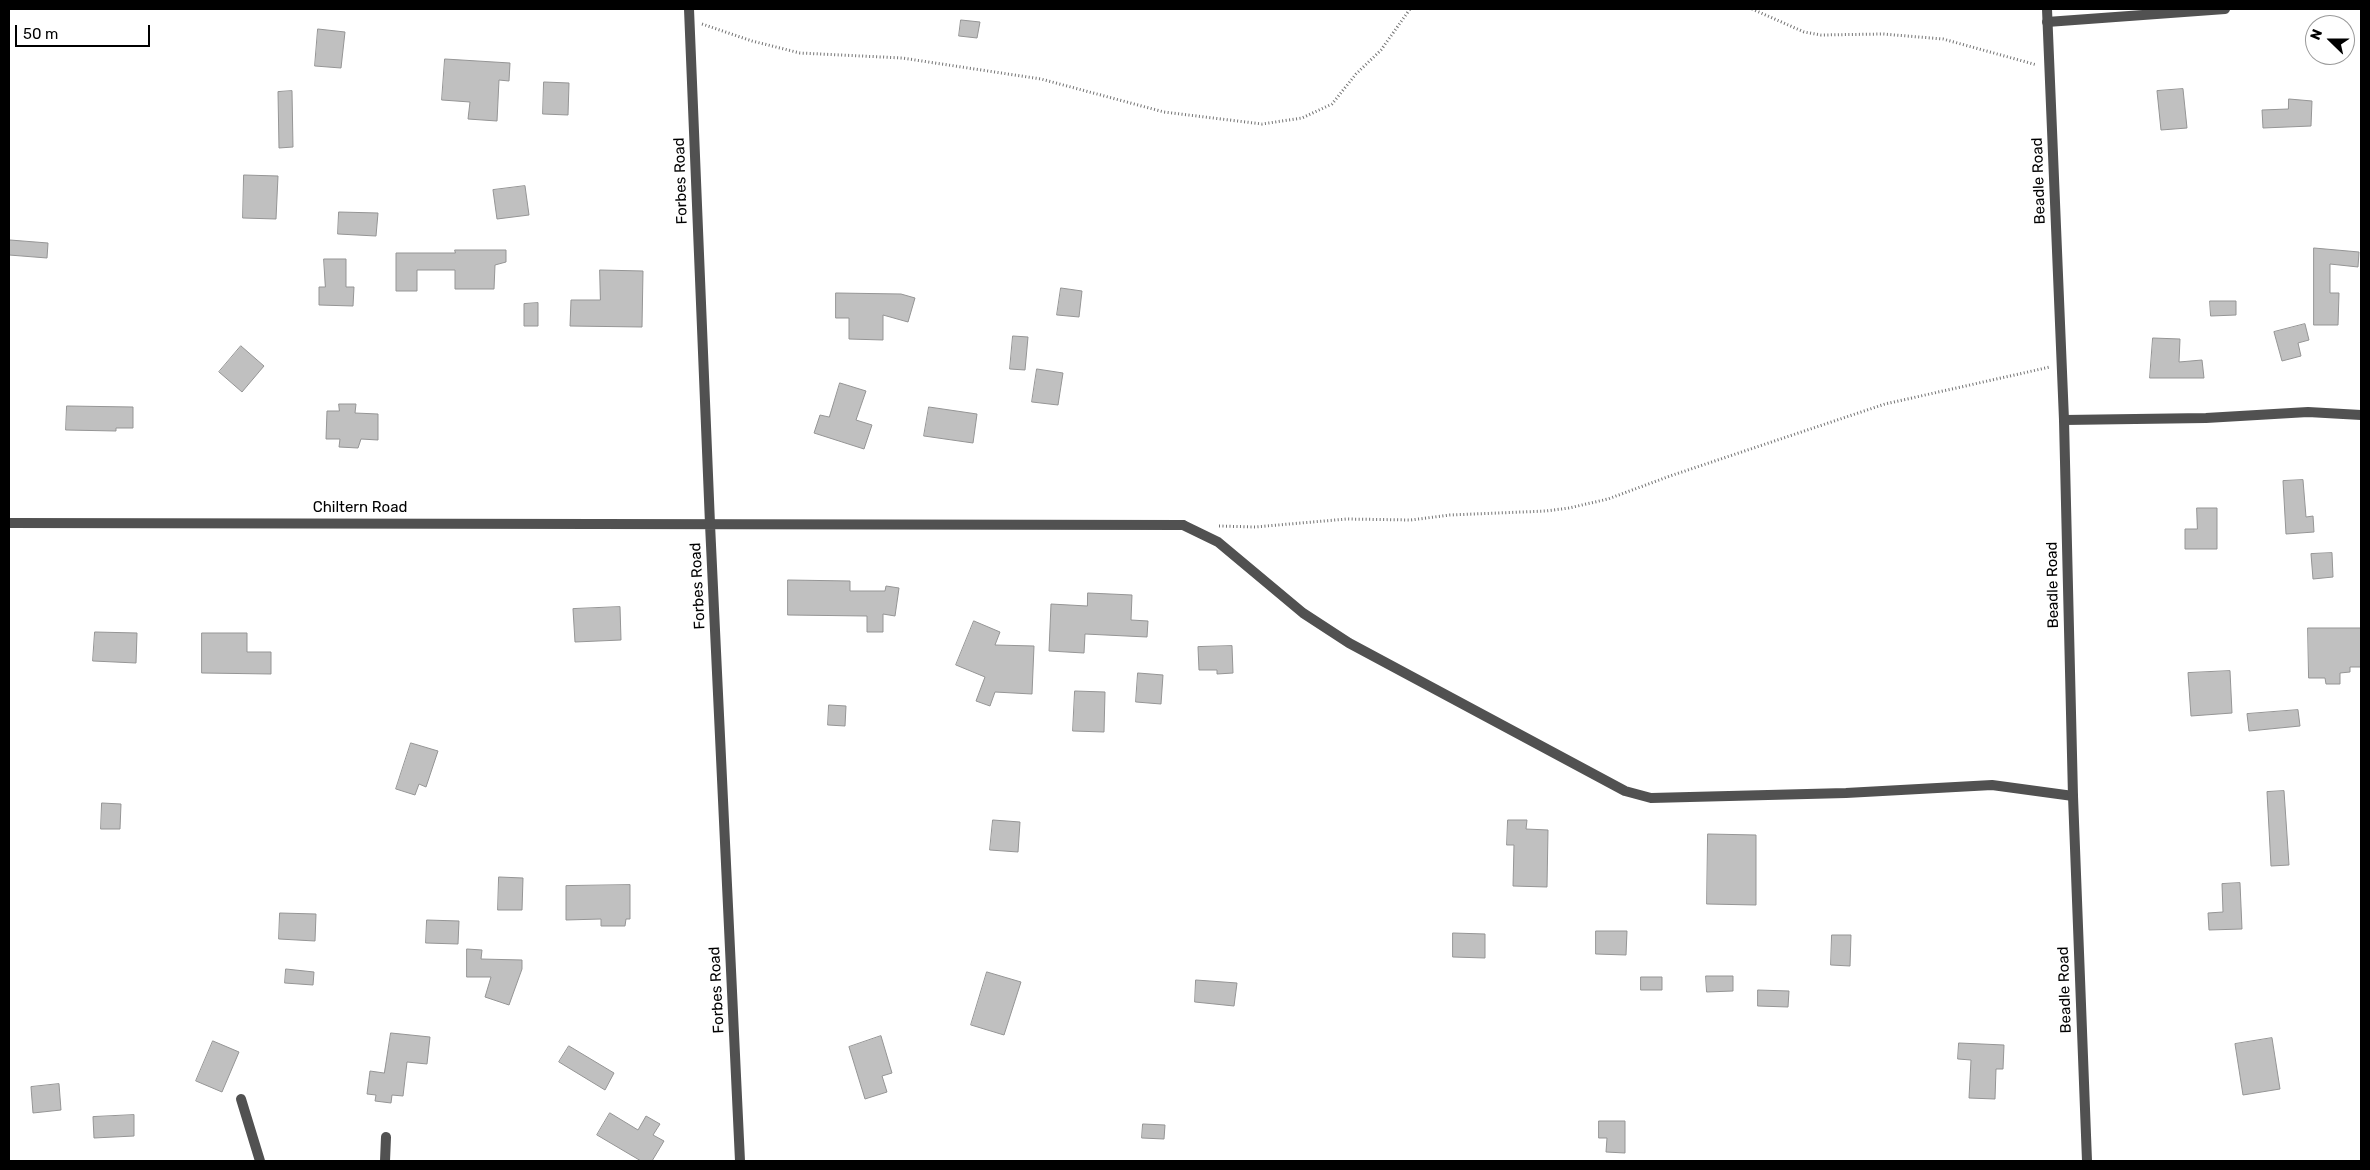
<!DOCTYPE html>
<style>
body{margin:0}
#map{position:relative;width:2370px;height:1170px;overflow:hidden;background:#fff;font-family:Rubik,sans-serif}
canvas{display:block}
.frame{position:absolute;inset:0;border:10px solid #000;pointer-events:none}
.north{position:absolute;left:2305px;top:15px;width:50px;height:50px;box-sizing:border-box;background:#fff;border:1px solid #999;border-radius:50%;rotate:292deg;font-size:14px;font-weight:700;line-height:20px;text-align:center;color:#000}
.north::after{content:'';display:block;margin:auto;width:18px;height:22px;background:#000;clip-path:polygon(50% 0,100% 100%,50% 72%,0 100%)}
.scale{position:absolute;left:15px;top:25px;width:135px;height:22px;box-sizing:border-box;border:2px solid #000;border-top:0;padding-left:6px;font-size:15px;line-height:18px;white-space:nowrap;color:#000;-webkit-text-stroke:4px #fff;paint-order:stroke}
</style>
<div id="map">
<canvas width="2370" height="1170"></canvas>
<div class="frame"></div>
<div class="north">N</div>
<div class="scale">50 m</div>
</div>
<script>
const ctx = document.querySelector('canvas').getContext('2d');
ctx.lineJoin = 'round';
function paint(path, color) {
  ctx.fillStyle = color;
  ctx.fill(path, 'evenodd');
}
function trace(path, color, width, dash) {
  ctx.strokeStyle = color;
  ctx.lineWidth = width;
  ctx.lineCap = dash ? 'butt' : 'round';
  ctx.setLineDash(dash || []);
  ctx.stroke(path);
}
function label(font, color, halo, rows, align = 'center') {
  ctx.font = font + ' Rubik,sans-serif';
  ctx.lineWidth = 4;
  ctx.setLineDash([]);
  ctx.textBaseline = 'middle';
  ctx.strokeStyle = halo;
  ctx.fillStyle = color;
  for (const [text, x, y, turn = 0] of rows) {
    ctx.save();
    ctx.translate(x, y);
    ctx.rotate((+turn || 0) * Math.PI / 180);
    ctx.textAlign = isNaN(turn) ? turn : align;
    if (halo) ctx.strokeText(text, 0, 0);
    ctx.fillText(text, 0, 0);
    ctx.restore();
  }
}
const building = new Path2D(`
 M961,20l19,2 -3,16 -18,-2z
 M318,29l27,3 -4,36 -26,-2z
 M445,59l65,4 -1,18 -10,-1 -2,41 -29,-2 2,-17 -28,-2z
 M544,82l25,1 -1,32 -25,-1z
 M2183,89l4,39 -26,2 -4,-39z
 M292,91l1,56 -14,1 -1,-56z
 M2289,99l23,2 -1,25 -48,2 -1,-18 26,-1z
 M244,175l34,1 -2,43 -33,-1z
 M525,186l4,29 -32,4 -4,-29z
 M339,212l39,1 -2,23 -38,-2z
 M10,240l38,3 -1,15 -38,-3z
 M2314,248l45,4 -1,15 -28,-3v29h9l-1,32h-24z
 M455,250h51v12l-11,3 -1,24h-39v-19h-38v21h-21v-38h59z
 M324,259h22v28h8l-1,19 -34,-1v-18h6z
 M600,270l43,1 -1,56 -72,-1 1,-26h29z
 M1061,288l21,3 -3,26 -22,-2z
 M836,293l65,1 14,4 -7,24 -25,-7v25l-34,-1v-21h-13z
 M2210,301h26v14l-25,1z
 M538,303v23h-14v-22z
 M2305,324l4,16 -11,3 3,13 -19,5 -8,-29z
 M1013,336l15,1 -3,33 -15,-1z
 M2153,338l27,1 -1,23 23,-2 2,18h-54z
 M241,346l23,20 -22,26 -23,-20z
 M1037,369l26,4 -5,32 -26,-3z
 M840,383l26,8 -10,29 16,5 -8,24 -50,-16 6,-18 9,2z
 M339,404h17l-1,9 23,1v26l-17,-1 -3,9 -19,-1 1,-8h-14l1,-28h12z
 M67,406l66,1v21h-17v3l-50,-1z
 M929,407l48,7 -4,29 -49,-7z
 M2303,480l3,37 7,-1 1,16 -28,2 -3,-53z
 M2197,508h20v41h-32v-20h12z
 M2332,553l1,24 -20,2 -2,-25z
 M788,580l62,1v10h35l1,-5 13,2 -4,28 -12,-2v18h-16v-16l-79,-1z
 M1088,593l44,2 -1,25 17,1 -1,16 -62,-3 -1,19 -35,-2 2,-47 36,2z
 M620,607l1,33 -46,2 -2,-33z
 M974,621l26,11 -5,13 39,1 -2,48 -37,-2 -5,14 -14,-5 9,-24 -29,-12z
 M2308,628h53v39h-11v5l-10,1v11h-14l-1,-6h-16z
 M95,632l42,1 -1,30 -43,-2z
 M202,633h45v19h24v22l-69,-1z
 M1232,646l1,27 -16,1v-4h-18l-1,-23z
 M2230,671l2,42 -41,3 -3,-43z
 M1138,673l25,2 -2,29 -25,-2z
 M1075,691l30,1 -1,40 -31,-1z
 M829,705l17,1 -1,20 -17,-1z
 M2298,710l2,16 -51,5 -2,-17z
 M411,743l27,8 -12,36 -7,-3 -4,11 -19,-6z
 M2284,791l5,74 -18,1 -4,-74z
 M102,803l19,1 -1,25h-19z
 M993,820l27,2 -2,30 -28,-2z
 M1508,820h19l-1,9 22,1 -1,57 -34,-1 1,-41h-7z
 M1708,834l48,1v70l-49,-1z
 M499,877l24,1 -1,32h-24z
 M2240,883l2,46 -33,1 -1,-17 15,-1 -1,-28z
 M630,885v34h-4l-1,7h-24v-7l-35,1v-34z
 M280,913l36,1 -1,27 -36,-2z
 M427,920l32,1 -1,23 -32,-1z
 M1596,931h31l-1,24 -30,-1z
 M1453,933l32,1v24l-32,-1z
 M1832,935h19l-1,31 -19,-1z
 M467,949l15,1 -1,9 41,1v9l-13,36 -24,-8 6,-20h-24z
 M286,969l28,3 -1,13 -28,-2z
 M987,972l34,10 -17,53 -33,-10z
 M1706,976h27v15l-26,1z
 M1641,977h21v13h-21z
 M1196,980l41,3 -3,23 -39,-4z
 M1758,990l31,1 -1,16 -30,-1z
 M391,1033l39,4 -3,27 -20,-2 -4,34 -11,-1 -1,8 -16,-2 1,-6 -9,-1 3,-23 14,2z
 M881,1036l11,37 -10,3 5,16 -22,7 -16,-52z
 M2272,1038l8,51 -37,6 -8,-51z
 M213,1041l26,11 -17,40 -26,-11z
 M1959,1043l45,2 -1,24h-7l-1,30 -26,-1 2,-38 -13,-1z
 M569,1046l45,27 -9,17 -46,-28z
 M59,1084l2,26 -28,3 -2,-26z
 M610,1113l28,17 8,-14 14,8 -7,11 11,6 -12,20h-11l-44,-26z
 M134,1115v21l-40,2 -1,-21z
 M1599,1121h26v32l-19,-1 1,-14h-8z
 M1143,1124l22,1 -1,14 -22,-1z`);
paint(building, '#c0c0c0');
trace(building, '#959595', 1);
trace(new Path2D(`
 M1752,9l52,23 17,3 62,-1 60,5 94,26
 M702,24l50,17 48,12 102,5 139,21 123,33 98,12 40,-6 30,-14 24,-30 25,-24 29,-41
 M1219,526l36,1 92,-8 64,1 39,-5 96,-4 23,-3 39,-9 62,-23 215,-72 165,-37`), '#737373', 3, [1, 2.5]);
trace(new Path2D(`
 M2047,22l178,-13
 M2064,420l142,-2 102,-6 53,3
 M1183,525l35,17 85,71 46,30 276,148 26,7 195,-5 146,-8 81,11`), '#515151', 10);
trace(new Path2D(`
 M689,9l21,515 30,637
 M2047,9l17,411 9,376 14,365
 M9,523l1174,2
 M241,1099l19,62
 M385,1161l1,-24`), '#515151', 10);
label('15px', '#000', '#fff', [
 ["Forbes Road",681,181,-92],
 ["Beadle Road",2039,181,-92],
 ["Chiltern Road",360,508],
 ["Beadle Road",2053,585,-91],
 ["Forbes Road",698,586,-93],
 ["Forbes Road",717,990,-93],
 ["Beadle Road",2065,990,-92]
]);
</script>
